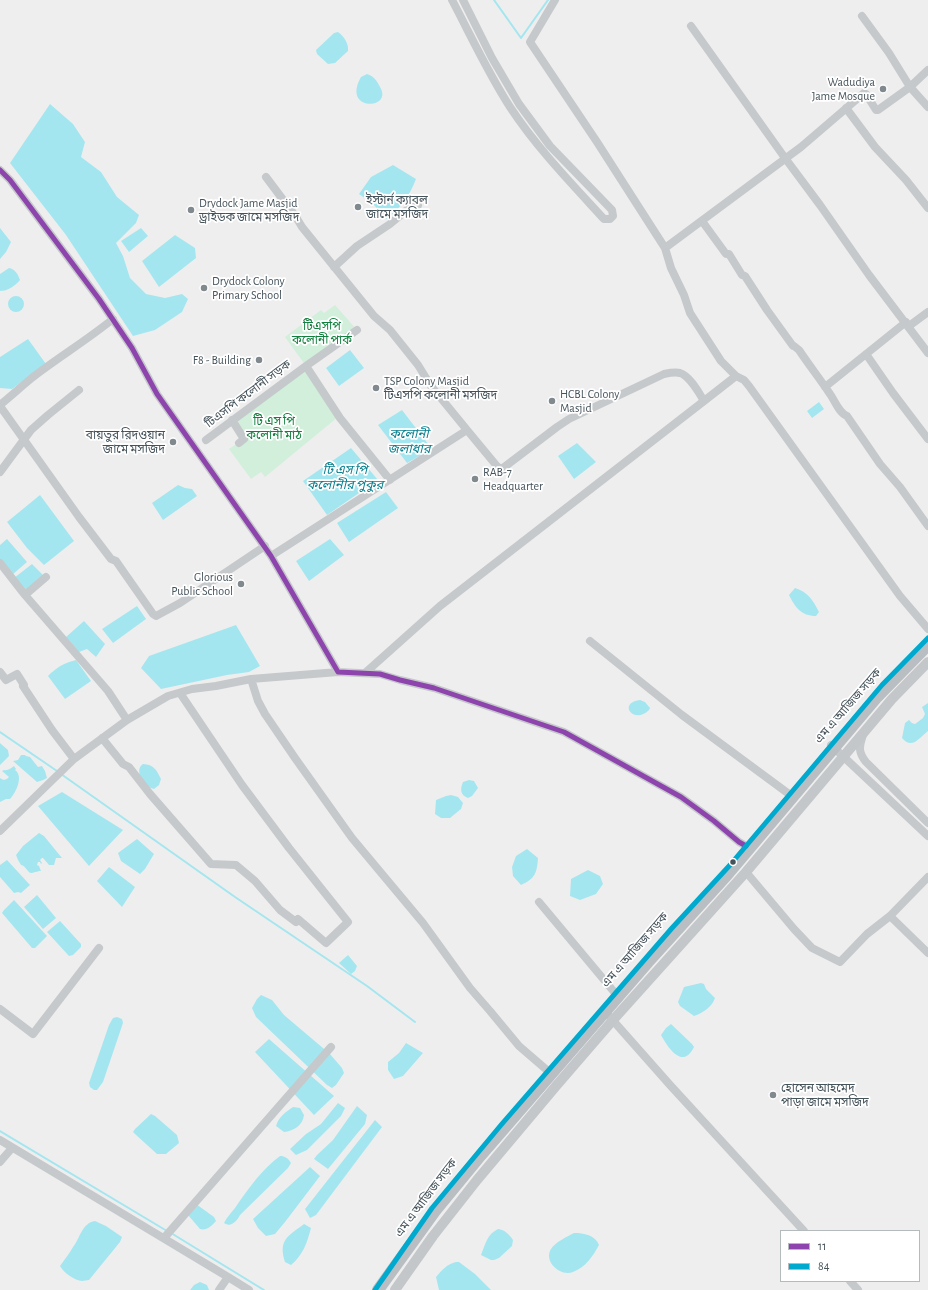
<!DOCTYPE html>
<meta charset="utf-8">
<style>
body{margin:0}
#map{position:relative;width:928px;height:1290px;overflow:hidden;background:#efeeee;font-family:"Alegreya Sans",sans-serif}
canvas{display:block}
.legend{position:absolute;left:780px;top:1230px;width:140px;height:52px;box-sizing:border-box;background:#fff;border:1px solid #b5babd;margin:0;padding:5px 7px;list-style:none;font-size:12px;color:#45535b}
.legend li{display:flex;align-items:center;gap:8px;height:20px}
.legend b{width:20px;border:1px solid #b5babd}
</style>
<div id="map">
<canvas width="928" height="1290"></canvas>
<ul class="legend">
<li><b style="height:5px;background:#8e44ad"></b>11</li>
<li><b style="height:5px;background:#00a9ce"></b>84</li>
</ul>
</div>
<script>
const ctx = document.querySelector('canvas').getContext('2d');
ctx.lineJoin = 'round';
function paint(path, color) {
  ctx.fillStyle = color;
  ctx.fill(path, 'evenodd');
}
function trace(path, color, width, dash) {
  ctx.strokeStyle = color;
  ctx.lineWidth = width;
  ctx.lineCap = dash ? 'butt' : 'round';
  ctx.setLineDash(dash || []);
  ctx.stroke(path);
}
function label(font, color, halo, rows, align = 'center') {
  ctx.font = font + ' "Alegreya Sans","Noto Sans Bengali",sans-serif';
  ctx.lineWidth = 3.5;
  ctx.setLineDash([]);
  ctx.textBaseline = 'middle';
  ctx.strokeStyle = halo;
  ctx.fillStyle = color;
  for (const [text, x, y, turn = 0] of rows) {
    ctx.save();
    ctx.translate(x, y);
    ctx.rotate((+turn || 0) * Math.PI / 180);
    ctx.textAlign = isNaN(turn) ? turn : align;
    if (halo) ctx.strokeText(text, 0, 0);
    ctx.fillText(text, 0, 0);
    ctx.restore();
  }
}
paint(new Path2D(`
 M335,305l22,25 -51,36 32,51 -73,60 -4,-5 -10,7 -22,-30 15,-10 -13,-18 75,-55 -21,-29 36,-27 3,3z`), '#d1efda');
paint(new Path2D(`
 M338,32c6,4 11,12 10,19l-13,12 -7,1 -11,-10 -1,-4 18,-17z
 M367,74c7,2 10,7 13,13 14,23 -39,25 -19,-10z
 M50,104l23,20 12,18 -4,15 20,15 16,25 22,18 -3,8 -20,20 7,13 7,22 16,16 19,4 17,-4 6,5 -6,13 -27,18 -22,6 -67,-101 -56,-72z
 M393,165l23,14c-7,18 -15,28 -29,40l-14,-15 -14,-10 12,-17z
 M0,228l11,14 -5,10 -6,7z
 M141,228l7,8 -19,16 -8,-11z
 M175,235l20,13 1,10 -37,29 -17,-26z
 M9,268c6,1 9,6 11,12 -5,6 -12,11 -20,11v-17z
 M8 304a8 8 0 1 1 16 0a8 8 0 1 1-16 0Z
 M28,339l18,25 -34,25 -12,-1v-31z
 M350,350l14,18 -25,18 -13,-18z
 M819,402l5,7 -12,9 -5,-7z
 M402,410l30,39 -25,14 -29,-38z
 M577,443l19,19 -22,17 -16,-23z
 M351,448l27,32 -51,35 -24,-34z
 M178,485l7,3 7,1 5,7 -34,24 -11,-17z
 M386,492l12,16 -49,34 -12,-19z
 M40,495l34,46 -30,24 -17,-17 -20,-26z
 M7,539l20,23 -15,13 -12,-15v-15z
 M330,539l14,16 -35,26 -13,-20z
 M32,564l12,12 -19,16 -11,-14z
 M795,588c13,4 18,12 24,24l-3,4c-15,0 -21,-9 -27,-21z
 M137,606l9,13 -33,24 -11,-14z
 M84,621l21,23 -9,13 -9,-8 -8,3 -13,-15z
 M236,625l24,41 -11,6 -22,3 -66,14 -20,-21 8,-12z
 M76,660l15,21 -26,18 -17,-23c9,-9 16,-13 28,-16z
 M640,700l5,2 5,6 -1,2c-15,15 -32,-7 -9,-10z
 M928,703v28c-9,7 -16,19 -26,7l3,-15 4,-3 3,3 3,1 8,-6 2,-4 -3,-7z
 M0,743l8,7 1,6 -9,9z
 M21,755h4l1,1 4,1 8,10 4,-1 3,5 2,7 -4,2 -6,2 -24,-21 5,-1z
 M143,764c11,1 13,5 18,15l-2,6 -5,4c-2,-1 -4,-1 -6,-3 -7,-4 -13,-17 -5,-22z
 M14,766l2,3 -1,1c9,6 1,23 -5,29h-4l-6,3v-24c4,3 6,2 9,-1l-7,-6 2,-1c4,1 7,-2 10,-4z
 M469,780l5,1 4,7 -6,8 -4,2c-8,-3 -8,-9 -5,-16z
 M62,792l61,38 -34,36 -51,-60z
 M451,795l7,2 5,6 -2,6 -11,9h-9l-6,-4 1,-14 10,-4z
 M39,833l5,3 18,22h-6l-2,7h-5l-6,-7h-1l-2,2 2,3 -1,1 -1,-2h-2l-1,3 2,1 2,5c-3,0 -8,2 -10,2 -4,-1 -5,-7 -10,-8l-3,-5 -2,-5 7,-9z
 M137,839l17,15 -9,15 -5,5 -19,-13 -3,-8z
 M527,849l11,9c-1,15 -3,21 -17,27l-8,-9 -1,-9 4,-11z
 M7,860l23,25 -9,8 -3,-1 -4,1 -14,-16v-12z
 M109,867l26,20 -13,20 -25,-26z
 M588,870l12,6 3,8 -7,10 -16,6 -10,-4 1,-17z
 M37,895l19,23 -13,11 -19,-22z
 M14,900l33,36 -12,12h-3l-30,-35 2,-3z
 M60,921l21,23v3l-8,8 -4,1 -22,-24z
 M348,955l9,11 -2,5 -4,3 -12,-11z
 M701,983l3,1 2,5 9,9c-3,9 -12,15 -21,18l-14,-10 -2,-4 6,-15z
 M261,995l11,5 12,15 46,39 12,14 2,5 -8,12 -4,3 -5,-3 -71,-68 -4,-9 5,-9z
 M117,1017l5,2 1,4 -20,59 -6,8h-3l-4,-3 -1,-4 20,-58 4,-7z
 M671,1024l21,20 2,3c-11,23 -26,1 -33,-12l5,-7z
 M269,1039l65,57 -20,19 -59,-63z
 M406,1043l17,10 -20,23 -9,3 -6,-9v-8l11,-9z
 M338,1103l7,5 -4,8 -34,34 -11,5 -6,-6 16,-15 15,-10z
 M357,1106l10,9 -2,9 -37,45 -14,-10 3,-4 16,-15z
 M293,1107l7,1 4,7c-1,10 -10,16 -20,17l-8,-6c3,-10 10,-14 17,-19z
 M151,1114l4,2 22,19 2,8 -13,11h-9l-22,-20 -2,-2 2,-3z
 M375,1120l7,7 -66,88 -6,3 -5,-9z
 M280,1156c5,0 8,2 11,7l-3,5 -48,47c-3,6 -9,13 -16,8 3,-6 7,-10 11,-15 13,-19 27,-39 45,-52z
 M310,1167l10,9 -35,46 -10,12 -9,2 -8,-8 -5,-9z
 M196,1204l18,13 2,4c-4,5 -10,10 -16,8l-12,-14z
 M95,1221l11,5 16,11 -2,5 -31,38c-2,0 -5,1 -7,1 -7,0 -19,-9 -22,-15 5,-7 9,-12 13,-19 7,-9 9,-24 22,-26z
 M304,1224l7,4c-4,15 -8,27 -20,37l-6,-3c-7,-22 3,-26 19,-38z
 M498,1229c7,1 11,5 15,11l-1,6 -13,12 -5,2h-3l-10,-5c4,-10 6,-21 17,-26z
 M574,1233c10,0 21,2 25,12 -6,11 -13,22 -26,27 -12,5 -30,-10 -22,-23 3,-6 17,-13 23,-16z
 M456,1262h3l16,12 16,16h-52l-3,-13c6,-7 11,-13 20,-15z
 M200,1282l7,3 2,5h-19l4,-5z`), '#a4e6ef');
trace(new Path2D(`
 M494,0l27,38 27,-38
 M0,732l57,39
 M61,774l174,123 132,89 48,36
 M0,1131l167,100
 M171,1233l93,57`), '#a4e6ef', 2);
trace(new Path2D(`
 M452,0c19,36 36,73 58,107 27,41 61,76 94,112h6l3,-3 -1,-6 -62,-64 -31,-42 -27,-46 -29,-58
 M555,0l-25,42 67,100 68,106 136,-101 63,-54 2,1 10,16h2l32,-23 18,-17
 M862,16l27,37 21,34 18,20
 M691,26l94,132 35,47 49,70 59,78
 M846,108l29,39 31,33 22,28
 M0,170l10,10 89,119 33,49 25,46 114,162 67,116 42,2 20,6 34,8 130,44 117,65 33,24 25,21 7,4
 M266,177l30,40 6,10 72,89 16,14 28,35 13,21 36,44
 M702,221l24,33h3l13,21 3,1 22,34 26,36h1l5,4c10,15 21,29 31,44 5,7 9,19 17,22l33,48 20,23 28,39
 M665,248l6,20 13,27 6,18 31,48 15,15
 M334,267l23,-21 33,-22 18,-15 10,-4
 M909,326l19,-14
 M866,354l27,39 35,46
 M306,366l51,-36
 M825,387l81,-65
 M0,405c11,-9 22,-19 33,-28 26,-20 54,-37 80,-58
 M0,406l79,111 32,42 5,2 37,53 3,2 24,-13 85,-57
 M232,420l12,19 -5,4
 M206,440l100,-74 34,52 50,62
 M0,472l31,-42 17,-15 31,-25
 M271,556l196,-126 29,35 3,3h4l54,-41 12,-8 95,-45c5,-1 12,-2 16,-1 10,3 19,20 24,28l32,-25 8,4 5,6 151,210 28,33
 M0,563l25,32 83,96 19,29
 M25,595l21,-18
 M590,641l92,74 107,79
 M0,672l6,8 11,-6 7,11 -1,1 29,44 22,29
 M365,673l75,-67 264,-205
 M251,679l7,22 7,13 30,44 57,80 71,85 47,65 20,23 29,35 29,25
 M863,735c-4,12 -5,17 3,27l62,61
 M102,738l21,26 6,3 21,27 61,70 25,1 19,16 25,29 16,12 2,-3 28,24 22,-21 -59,-74 -47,-63 -62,-92
 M831,745l97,91
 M0,831l74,-72 53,-39 41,-24 24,-7 24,-3 35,-7 87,-7
 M746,872l48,57 18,19 28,14 27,-28 23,-18 38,-39
 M539,902l76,91
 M890,916l38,37
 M0,1009l33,25 66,-86
 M609,1016l61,69 134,146
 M0,1140l228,137 -9,13
 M0,1162l12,-14
 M164,1238l167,-191
 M228,1277l21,13
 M850,1281l8,9`), '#c5c9cb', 8);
trace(new Path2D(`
 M395,1290l38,-54 44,-56 79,-94 57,-66 133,-148 146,-173 36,-37`), '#c3c7ca', 10);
trace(new Path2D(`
 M378,1290l57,-79 46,-56 167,-193 79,-87 150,-178 51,-52`), '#b8bec2', 12);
trace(new Path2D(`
 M0,170l10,10 89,119 33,49 25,46 114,162 67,116 42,2 20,6 34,8 130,44 117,65 33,24 25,21 7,4`), '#8e44ad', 5);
trace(new Path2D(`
 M375,1290l57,-82 69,-83 171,-197 58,-63 152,-180 46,-47`), '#00a9ce', 5);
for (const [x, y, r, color] of [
 [883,89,4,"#80898e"],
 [358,207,4,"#80898e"],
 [191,210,4,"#80898e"],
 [204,288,4,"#80898e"],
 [259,360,4,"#80898e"],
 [376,388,4,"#80898e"],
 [552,401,4,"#80898e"],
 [173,442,4,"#80898e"],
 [475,479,4,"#80898e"],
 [241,584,4,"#80898e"],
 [733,862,3.5,"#45535b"],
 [773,1095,4,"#80898e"]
]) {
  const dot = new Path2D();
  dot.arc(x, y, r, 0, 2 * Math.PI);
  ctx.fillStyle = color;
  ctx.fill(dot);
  trace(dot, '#fff', 1.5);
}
label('12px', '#45535b', '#fff', [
 ["Wadudiya",875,82,"right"],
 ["Jame Mosque",875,96,"right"],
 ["ইস্টার্ন ক্যাবল",366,200],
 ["জামে মসজিদ",366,214],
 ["Drydock Jame Masjid",199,203],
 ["ড্রাইডক জামে মসজিদ",199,217],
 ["Drydock Colony",212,281],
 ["Primary School",212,295],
 ["F8 - Building",251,360,"right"],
 ["TSP Colony Masjid",384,381],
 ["টিএসপি কলোনী মসজিদ",384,395],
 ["HCBL Colony",560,394],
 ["Masjid",560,408],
 ["বায়তুর রিদওয়ান",165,435,"right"],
 ["জামে মসজিদ",165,449,"right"],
 ["RAB-7",483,472],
 ["Headquarter",483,486],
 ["Glorious",233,577,"right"],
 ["Public School",233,591,"right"],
 ["হোসেন আহমেদ",781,1088],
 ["পাড়া জামে মসজিদ",781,1102]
], 'left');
label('12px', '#137f3e', '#fff', [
 ["টিএসপি",322,326],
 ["কলোনী পার্ক",322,340],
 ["টি এস পি",274,421],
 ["কলোনী মাঠ",274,435]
]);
label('12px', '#45535b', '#fff', [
 ["টিএসপি কলোনী সড়ক",248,394,-37],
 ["এম এ আজিজ সড়ক",848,706,-49],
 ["এম এ আজিজ সড়ক",635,950,-49],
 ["এম এ আজিজ সড়ক",426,1198,-53]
]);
label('italic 13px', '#087f8e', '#fff', [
 ["কলোনী",409,434],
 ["জলাধার",409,449],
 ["টি এস পি",345,470],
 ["কলোনীর পুকুর",345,485]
]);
</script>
